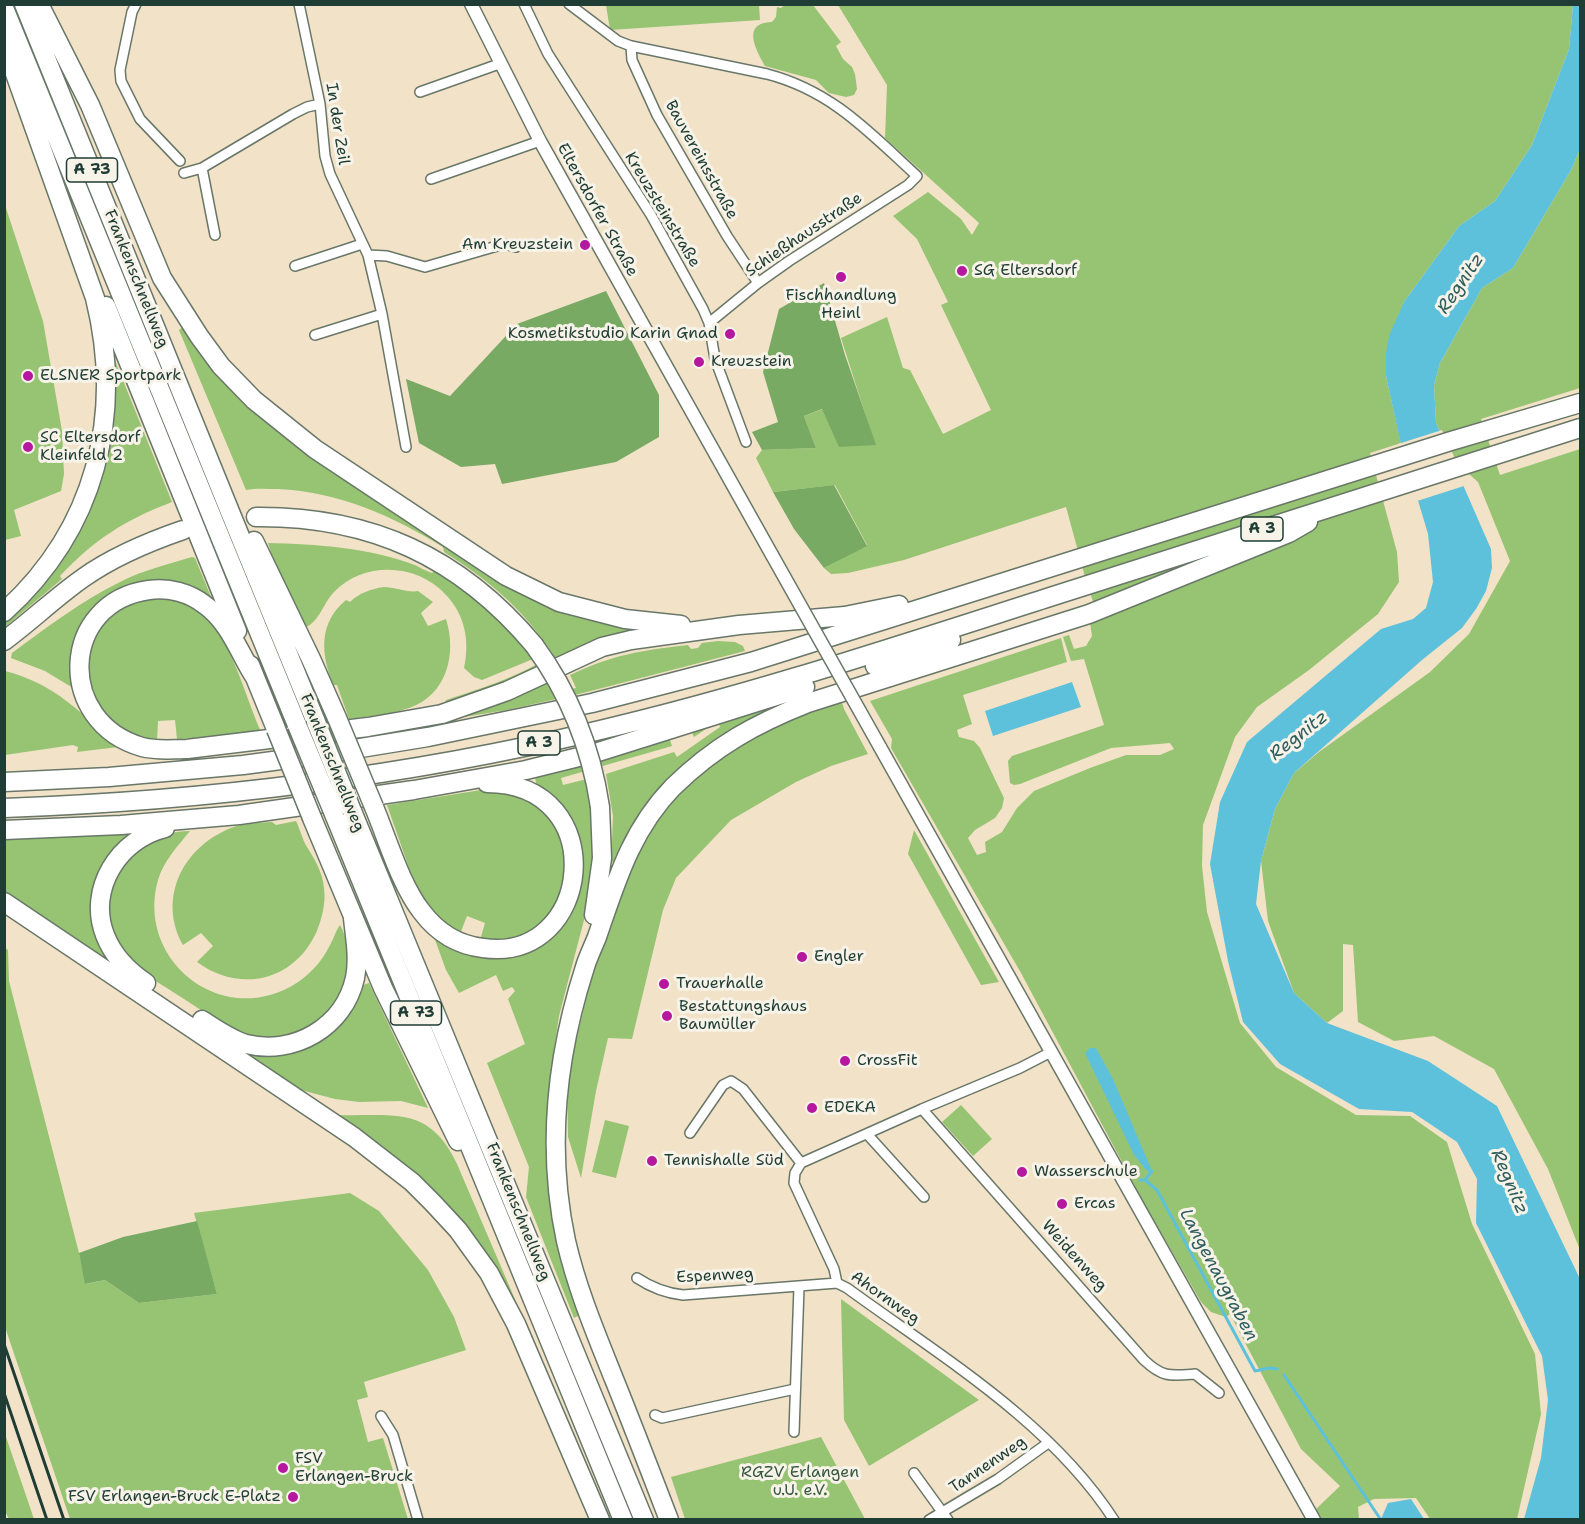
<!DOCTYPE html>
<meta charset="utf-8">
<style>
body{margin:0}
#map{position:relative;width:1585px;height:1524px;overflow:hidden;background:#f2e2c8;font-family:"Shantell Sans",sans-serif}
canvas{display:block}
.frame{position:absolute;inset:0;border:6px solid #1f3d34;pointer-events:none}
</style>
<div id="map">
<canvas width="1585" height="1524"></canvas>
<div class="frame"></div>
</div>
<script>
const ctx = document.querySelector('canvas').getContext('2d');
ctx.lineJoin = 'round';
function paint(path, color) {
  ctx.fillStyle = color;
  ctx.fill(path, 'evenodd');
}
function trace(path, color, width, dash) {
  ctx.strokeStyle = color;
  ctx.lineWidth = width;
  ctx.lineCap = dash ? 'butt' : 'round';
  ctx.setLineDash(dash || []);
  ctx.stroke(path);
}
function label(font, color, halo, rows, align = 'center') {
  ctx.font = font + ' "Shantell Sans",sans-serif';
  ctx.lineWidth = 6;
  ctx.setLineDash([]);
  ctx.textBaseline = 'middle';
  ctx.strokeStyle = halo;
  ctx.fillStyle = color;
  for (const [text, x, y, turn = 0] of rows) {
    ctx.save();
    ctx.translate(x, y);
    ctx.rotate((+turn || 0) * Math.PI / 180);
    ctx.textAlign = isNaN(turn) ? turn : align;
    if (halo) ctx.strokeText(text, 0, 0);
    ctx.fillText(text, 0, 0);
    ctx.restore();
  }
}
paint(new Path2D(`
 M786,4l27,1 28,37 -5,4 7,13 9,8 3,7 2,15 -3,6 -8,2 -17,-4 -13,-13 -51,-14c-8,-15 -25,-43 7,-44l4,-5 1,-10 4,1z
 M606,5h153l1,15 -150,10z
 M838,5h735l-4,44 -37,96 -37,56 -36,25 -55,76 -18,74 15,67 -31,10 27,99 2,30 -21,32 -69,56 -52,37 -22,30 -32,88 -1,41 5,46 33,111 36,44 80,48 54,1 37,26 25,82 63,130 6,60 -24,105h-87l-14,-21 -42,1 -16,8 1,12h-37l-6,-10 24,-23 -39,-37 -71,-135 -4,3 -15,-5 -10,-10 -57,-99 -123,-230 -130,-225 1,-9 -22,-38 191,-63 6,24 -104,33 9,29 -15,6 2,7 15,4 6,7 24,50 -2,10 -7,10 -20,12 -7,8 9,17 9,-3 -1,-10 17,-10 15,-24 17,-17 56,-23 36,-13h34l14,-6 -4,-6 -59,5 -91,36 -6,1 -4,-2 -2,-22 4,-5 92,-31 -20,-66 -13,2 -8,-24 6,-2 5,14 12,-3 6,-10 -2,-14 9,-3 -12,-35 -21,-77 -162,53 -56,13 -17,1 -7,-6 43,-23 -32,-60 -62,7 -17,-34 6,-8 54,-2 -12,-32 19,-7 52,36 -34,-107 46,-21 16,51 7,2 33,64 48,-24 -50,-105 7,-3 -31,-63 -24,-23 35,-24 33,27 11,16 7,-12 -94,-85 2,-53z
 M1580,149v239l-99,31 19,56 80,-26v801l-32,-81 -54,-100 -60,-33 -40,5 -36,-19 -5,-77 -10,-1v67l-16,12 -33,-30 -26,-72 -7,-60 14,-52 19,-36 25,-21 111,-80 39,-38 41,-73 -32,-79 -25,-22 -17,-37 -2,-38 6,-22 42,-75 31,-20 58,-98z
 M5,205l38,116 19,110 2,43 -3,17 -47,19 7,26 -16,4z
 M183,327l64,77 30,26 181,123 179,75 -1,3 -140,56 -51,16 1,-3c36,-12 76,-24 107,-46 -31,-46 -63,-73 -109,-102l-1,-5c-50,-31 -104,-55 -165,-58 -10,0 -22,-1 -32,1l-67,-160z
 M114,358l58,144c-47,18 -77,37 -112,74l2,3 -57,48 -1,-6 22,-19 35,-43 53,-170z
 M268,543c48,1 102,5 147,22 6,3 11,6 17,8l3,-3c37,24 72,54 98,89l-51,21 -8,-3 -10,-9c6,-27 1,-53 -18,-73 -29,-32 -82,-34 -112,-3 -10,10 -15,30 -28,35l-35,-74z
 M192,557l3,1 19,46 -76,-20 -66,74 1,30 -28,-17 -34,-13 1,-5c35,-26 71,-53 110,-72 22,-11 47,-17 70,-24z
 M384,587c11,0 24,6 34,4l15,11 -12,11 7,13 18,-7c11,35 1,76 -37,89 -19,7 -40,8 -60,11l-12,-34h-4c-12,-31 -15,-62 13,-85l4,2c9,-9 21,-13 34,-15z
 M163,596c16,4 29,9 42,19 24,19 42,86 56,117l-79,7h-5l-2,-19 -17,1 -1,20 -15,-2 -24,-11 -28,-34 -4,-34 13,-34 33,-25z
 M718,641l17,1 8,4 2,5 -162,42 -76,17 -49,8 89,-39 8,13 21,-4 -6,-13c42,-20 72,-25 118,-30l3,4 7,-1 4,-5z
 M5,671c50,13 77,42 113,76l-41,5 1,-5 -5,-2 -68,10z
 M819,690v2l-91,41 -117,131 2,-48 -7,-42 68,-22 3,5 43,-30 -1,-3 -13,5 -12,8 -3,-7z
 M841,699l3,10 24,45 -37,12 -35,16 -65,38 -55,58 -13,32 -31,129 -24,-1 -12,53 -15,87 -13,-41 -1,-59 24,-99 21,-67 29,-69 31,-44 41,-39 32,-22z
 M669,737l3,9 -111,32 2,7 24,-6 4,30 2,55 -3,33 -31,119 -9,61 -4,58 2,32 32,148 -6,3 -48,-121 3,-30 -42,-104 38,-19 -17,-45 7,-8 -3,-4 -9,4 -7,-16 -37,18 -13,-23 -12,-33 64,18 76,-53 5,-16 3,-15 -45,-83 -2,-11 28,-7z
 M481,790c16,0 35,3 49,12 39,23 44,75 20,110 -8,11 -20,21 -33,25 -11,3 -26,2 -37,3l5,-17 -18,-7 -7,18 -26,-18 -9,-14 -16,-34 -22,-63z
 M296,821c4,8 6,18 11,26 7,11 16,26 17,41 2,15 -2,31 -8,45 -23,49 -77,60 -119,29l16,-16 -12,-13 -18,12c-26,-47 0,-98 48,-117 13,-5 27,-5 41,-6l4,3z
 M914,830l85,152 -18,3 -73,-131z
 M190,831c-12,15 -26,29 -32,49 -22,78 59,146 132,107 17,-9 32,-25 40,-42 4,-7 6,-15 10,-20 13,23 9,57 -5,78 -9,14 -23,25 -39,30 -46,15 -75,-10 -112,-34 -20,-13 -42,-25 -58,-43 -16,-18 -23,-56 -13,-78 3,-5 8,-10 12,-14 4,-6 8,-14 14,-18 14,-9 34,-15 51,-15z
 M130,832l1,2 -14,12 -16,25 15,96 -111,-73 -1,-58z
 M4,947l4,3 1,31 70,272 7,31 19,-4 34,23 78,-9 -23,-81 156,-20 29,18 49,59 26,47 12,33 -102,32 4,15 -11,3 11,42 15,-4 25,81h-338l-65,-192z
 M369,983l59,125 -27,-7 -42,1 -24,-3 -38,-10 -61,-41 54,4 70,-66z
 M961,1105l31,34 -19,17 -31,-34z
 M336,1115c56,2 93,-11 121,49l60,140 -24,-38 -78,-92 -40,-32z
 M605,1120l24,6 -13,52 -24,-6z
 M841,1299l138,101 -110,66 -25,-46z
 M4,1431l30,88h-25l-4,-8z
 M821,1437l44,82h-180l-14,-42z`), '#96c472');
paint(new Path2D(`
 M824,283l21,72 31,90 -37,2 -17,-38 -18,7 12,32 -54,2 -10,-18 26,-10 -15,-50 16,-63z
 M606,291l53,104v42l-43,25 -114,22 -7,-20 -34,3 -42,-24 -13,-64 44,17 67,-72z
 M834,485l33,61 -43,22 -30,-39 -21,-37z
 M197,1221l20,73 -78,9 -34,-23 -20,4 -6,-31 44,-16z`), '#78aa64');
paint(new Path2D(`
 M1573,5h7v144l-9,21 -58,98 -31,20 -42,75 -6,22 2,38 55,126 1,19 -6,23 -10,18 -14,19 -40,32 -128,113 -19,36 -14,52 -5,43 38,89 33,30 101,38 69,45 83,173v240h-56l17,-61 7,-58 -6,-44 -66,-133 1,-44 -20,-37 -45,-30 -53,-3 -79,-45 -37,-42 -15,-61 -18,-97 10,-62 27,-60 134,-113 32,-10 13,-11 7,-26 -5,-48 -28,-94 -14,-64v-23l3,-17 15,-34 55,-76 36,-25 37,-56 37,-96z
 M1072,682l9,25 -88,29 -8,-25z
 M1090,1048h6l17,31 39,92 -4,1 -14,-17 -49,-102z
 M1411,1499l13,20h-43l7,-16z`), '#5ec1dc');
paint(new Path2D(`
 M1442,430l25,55 -53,17 -16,-58z`), '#f2e2c8');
trace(new Path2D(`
 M1140,1180h5l12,10 98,181 14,-3 8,1
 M1145,1180l7,-9
 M1284,1375l97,145`), '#5ec1dc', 3);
const minor = new Path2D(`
 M136,4l-4,8 -12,58 1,11 19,38 40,42
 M299,4l21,100 5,52 5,18 38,81 14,59 24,133
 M524,4l24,50 103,161 52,94 6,14 6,36 31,83
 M569,4l49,37 13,5 136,28c65,17 102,58 150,102l-9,9 -119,76 -31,22 -49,40
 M631,46l1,14 25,55 70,121 31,47
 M420,92l79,-28
 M202,168l13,67
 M184,173l18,-5 91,-54 14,-7 13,-3
 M431,179l109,-38
 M368,255l19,1 38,11 79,-23 12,3
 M295,266l67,-22
 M315,335l67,-21
 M922,1109l222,251c19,18 27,16 51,14l24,19
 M690,1133l33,-48 8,-4 12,8 58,74
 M867,1134l57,63
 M801,1163l-6,10 -1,10 40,86 3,14 10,5c93,68 203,133 267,232
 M801,1163l121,-54 98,-41 31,-16
 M637,1278c15,10 28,15 46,17l154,-12
 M655,1415l7,3 133,-29
 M381,1416l12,19 25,85
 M794,1432l5,-145
 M914,1473l34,47
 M929,1520l69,-41 50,-36`);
const tertiary = new Path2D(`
 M471,4l69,137 232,414
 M880,747l434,773`);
const motorway = new Path2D(`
 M24,4c97,240 194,479 292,718
 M39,4l51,101 72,173 37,58 22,30 33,34 61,49 191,127 53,26 66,17 56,6
 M4,8l293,717
 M4,43l91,255c29,117 1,231 -91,314
 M106,306l131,325
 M256,517c115,-1 204,40 278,128
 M254,541l57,118 26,59
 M4,641c27,-20 52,-44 79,-63 31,-22 65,-36 100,-48
 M250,665l26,64
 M875,666l52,-16 24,-10
 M254,676c-15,-24 -25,-54 -49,-71 -15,-12 -36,-18 -56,-15 -89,12 -94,132 -7,157 15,4 30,2 45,2l181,-22 74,-13 65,-23 95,-44 29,-7 108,-15 106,-9 54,-11
 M4,782l105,-5 134,-12 75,-10 110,-18 164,-34 159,-41 700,-221 129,-38
 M374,807c13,31 27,79 48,105 15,20 35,33 61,36 110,16 130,-165 4,-165
 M4,808c199,-7 398,-31 592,-77 154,-36 304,-86 454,-134 177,-57 354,-113 530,-169
 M352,811l292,709
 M334,814l289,706
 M312,818l71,170 75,153
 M4,830l117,-5 118,-10 175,-25 112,-20 69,-17 210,-66
 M4,902l350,235 58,45 21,21 25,27 31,43 27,51 84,196
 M594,915l8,-57 -2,-51
 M146,983c-18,-12 -33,-27 -41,-48 -18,-46 14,-96 60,-107
 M202,1020c14,9 28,19 44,24 48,12 98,-17 109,-66 4,-20 0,-40 -2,-60
 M669,1520c-18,-47 -36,-94 -55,-141 -18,-45 -37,-90 -48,-138 -20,-93 -10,-184 19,-274 3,-10 8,-20 12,-30 19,-55 34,-107 76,-150 42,-41 82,-63 135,-84l281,-89 200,-81 19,-11`);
trace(minor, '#697768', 12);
trace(tertiary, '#697768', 15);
trace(motorway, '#697768', 21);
trace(minor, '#fff', 9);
trace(tertiary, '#fff', 12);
trace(motorway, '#fff', 18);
trace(new Path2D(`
 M4,1344l60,176
 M4,1393l43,127`), '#1f3d34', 3);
const tertiaryBridge = new Path2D(`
 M772,555l108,192`);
const motorwayBridge = new Path2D(`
 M534,645c36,49 57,102 66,162
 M337,718l37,89
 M316,722l36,89
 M297,725l37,89
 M276,729l36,89`);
trace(tertiaryBridge, '#697768', 15, []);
trace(motorwayBridge, '#697768', 21, []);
trace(tertiaryBridge, '#fff', 12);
trace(motorwayBridge, '#fff', 18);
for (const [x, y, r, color] of [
 [585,245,6,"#b5179e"],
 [962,271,6,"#b5179e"],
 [841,277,6,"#b5179e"],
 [730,334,6,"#b5179e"],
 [699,362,6,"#b5179e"],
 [28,376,6,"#b5179e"],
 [28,447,6,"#b5179e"],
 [802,957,6,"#b5179e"],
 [664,984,6,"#b5179e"],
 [667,1016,6,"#b5179e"],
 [845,1061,6,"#b5179e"],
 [812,1108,6,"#b5179e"],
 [652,1161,6,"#b5179e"],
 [1022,1172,6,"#b5179e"],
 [1062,1204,6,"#b5179e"],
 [283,1468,6,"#b5179e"],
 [293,1497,6,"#b5179e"]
]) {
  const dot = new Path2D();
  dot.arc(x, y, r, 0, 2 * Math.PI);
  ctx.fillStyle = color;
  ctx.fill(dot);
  trace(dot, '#f7f3e8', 2);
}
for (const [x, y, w] of [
 [92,170,51],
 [1262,529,42],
 [539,743,42],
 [416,1013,51]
]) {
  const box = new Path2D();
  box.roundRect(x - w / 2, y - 12, w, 24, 4.5);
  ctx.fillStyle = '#f7f3e8';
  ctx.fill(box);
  trace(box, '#1f3d34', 1.5);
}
label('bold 15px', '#1f3d34', null, [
 ["A 73",92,170],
 ["A 3",1262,529],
 ["A 3",539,743],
 ["A 73",416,1013]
]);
label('16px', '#1f3d34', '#f7f3e8', [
 ["In der Zeil",337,124,81],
 ["Bauvereinsstraße",701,160,61],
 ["Eltersdorfer Straße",597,210,61],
 ["Kreuzsteinstraße",662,210,59],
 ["Schießhausstraße",804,235,-34],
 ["Frankenschnellweg",136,279,68],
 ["Frankenschnellweg",332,763,68],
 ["Frankenschnellweg",518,1212,68],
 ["Weidenweg",1074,1256,48],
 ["Espenweg",715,1276,-3],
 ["Ahornweg",885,1298,35],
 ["Tannenweg",988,1465,-34]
]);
label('16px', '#1f3d34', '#f7f3e8', [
 ["Am Kreuzstein",573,245,"right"],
 ["SG Eltersdorf",974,271],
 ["Fischhandlung",841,296,"center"],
 ["Heinl",841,314,"center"],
 ["Kosmetikstudio Karin Gnad",718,334,"right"],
 ["Kreuzstein",711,362],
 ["ELSNER Sportpark",40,376],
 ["SC Eltersdorf",40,438],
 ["Kleinfeld 2",40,456],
 ["Engler",814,957],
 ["Trauerhalle",676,984],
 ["Bestattungshaus",679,1007],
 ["Baumüller",679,1025],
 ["CrossFit",857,1061],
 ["EDEKA",824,1108],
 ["Tennishalle Süd",664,1161],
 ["Wasserschule",1034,1172],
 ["Ercas",1074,1204],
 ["FSV",295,1459],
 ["Erlangen-Bruck",295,1477],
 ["FSV Erlangen-Bruck E-Platz",281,1497,"right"]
], 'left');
label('16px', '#375840', '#f7f3e8', [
 ["RGZV Erlangen",800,1473],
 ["u.U. e.V.",800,1491]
]);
label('italic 18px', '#2f5e5e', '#f7f3e8', [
 ["Regnitz",1461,284,-56],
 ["Regnitz",1299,736,-38],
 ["Regnitz",1509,1182,67],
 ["Langenaugraben",1218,1275,62]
]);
</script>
